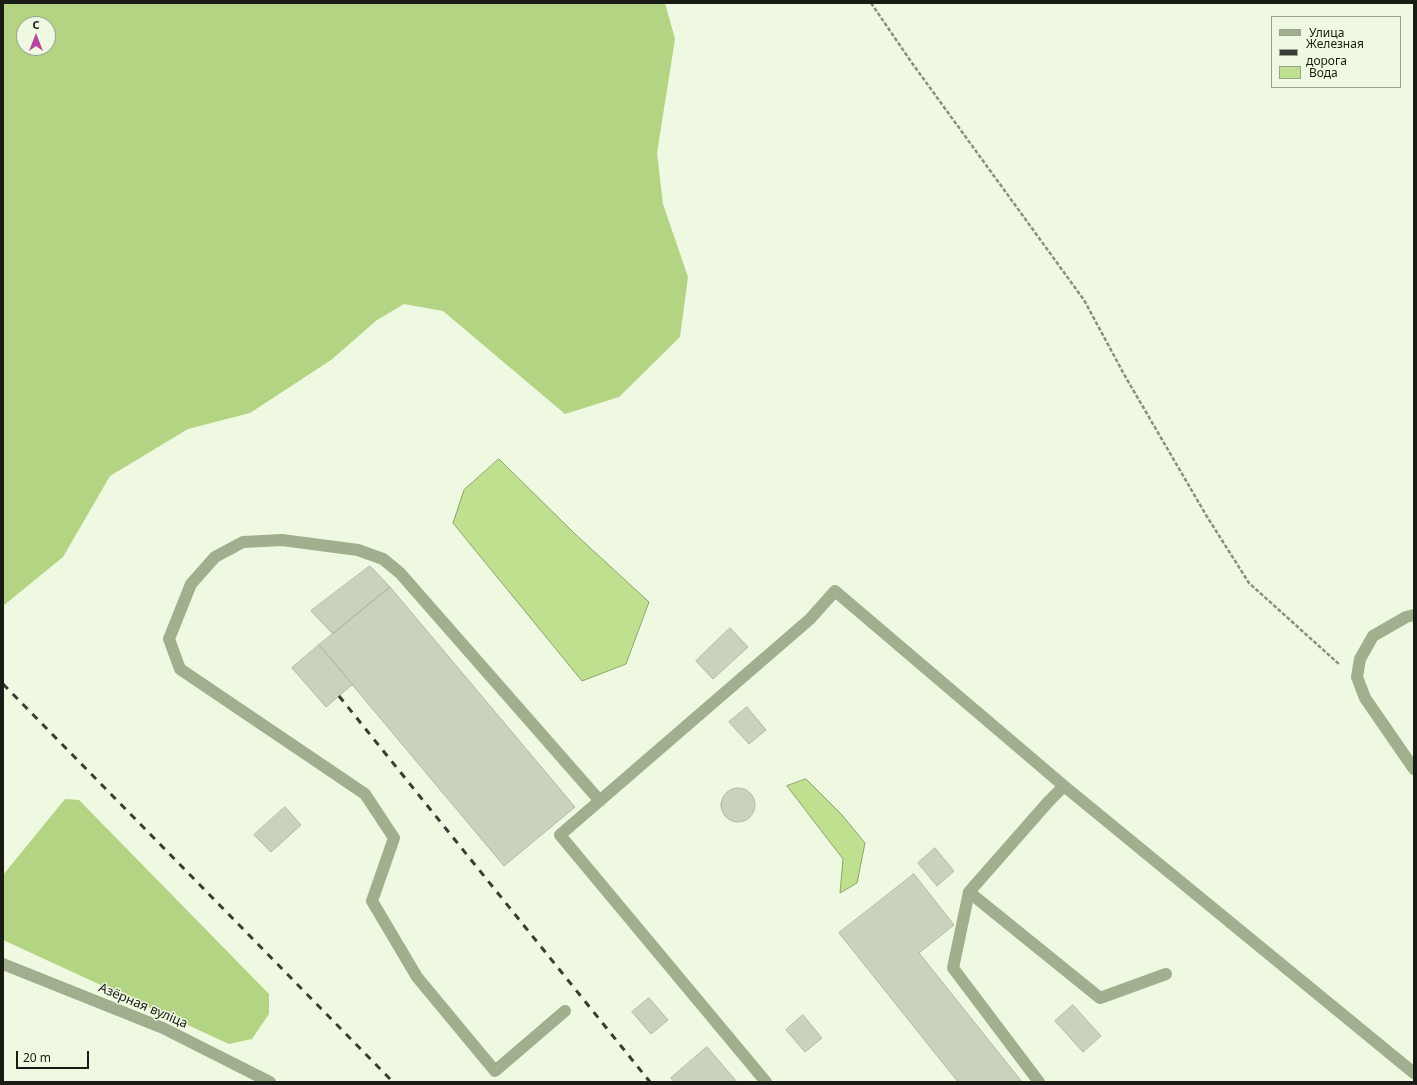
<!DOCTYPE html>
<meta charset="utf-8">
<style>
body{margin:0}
#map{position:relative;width:1417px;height:1085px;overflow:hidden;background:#eff9e2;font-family:"Noto Sans",sans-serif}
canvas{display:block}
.frame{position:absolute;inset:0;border:4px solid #191c14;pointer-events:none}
.legend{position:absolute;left:1271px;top:16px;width:130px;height:72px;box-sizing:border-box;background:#eff9e2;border:1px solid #99a190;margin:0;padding:5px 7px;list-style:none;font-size:12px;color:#191c14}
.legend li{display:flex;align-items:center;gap:8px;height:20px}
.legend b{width:20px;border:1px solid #99a190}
.north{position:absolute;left:16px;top:16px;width:40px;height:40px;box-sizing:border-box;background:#eff9e2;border:1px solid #99a190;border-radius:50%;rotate:0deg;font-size:11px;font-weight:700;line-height:16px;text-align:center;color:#191c14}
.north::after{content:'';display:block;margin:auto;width:14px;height:18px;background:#b7449e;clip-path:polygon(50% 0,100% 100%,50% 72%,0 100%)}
.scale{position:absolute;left:16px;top:1051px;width:73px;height:18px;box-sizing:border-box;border:2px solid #191c14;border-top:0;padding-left:5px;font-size:12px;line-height:14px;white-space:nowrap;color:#191c14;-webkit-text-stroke:3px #eff9e2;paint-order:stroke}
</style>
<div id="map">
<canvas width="1417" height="1085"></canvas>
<div class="frame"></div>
<ul class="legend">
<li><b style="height:5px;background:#a0af8d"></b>Улица</li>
<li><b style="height:5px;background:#383c32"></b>Железная дорога</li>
<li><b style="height:11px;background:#bee08f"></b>Вода</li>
</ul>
<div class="north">С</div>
<div class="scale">20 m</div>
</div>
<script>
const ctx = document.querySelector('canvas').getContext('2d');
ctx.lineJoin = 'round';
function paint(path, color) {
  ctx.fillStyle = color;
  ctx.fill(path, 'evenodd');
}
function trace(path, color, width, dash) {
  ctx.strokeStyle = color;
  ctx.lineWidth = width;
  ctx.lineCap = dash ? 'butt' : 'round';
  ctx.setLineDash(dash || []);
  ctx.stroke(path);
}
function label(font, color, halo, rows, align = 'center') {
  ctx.font = font + ' "Noto Sans",sans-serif';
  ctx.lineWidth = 3;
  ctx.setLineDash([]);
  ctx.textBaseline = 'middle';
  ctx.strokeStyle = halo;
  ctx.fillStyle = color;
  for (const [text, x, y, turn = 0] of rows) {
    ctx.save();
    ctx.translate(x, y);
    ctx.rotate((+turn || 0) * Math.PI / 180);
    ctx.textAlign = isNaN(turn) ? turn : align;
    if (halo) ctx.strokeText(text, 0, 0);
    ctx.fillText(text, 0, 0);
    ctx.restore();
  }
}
paint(new Path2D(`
 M3,3h662l10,36 -18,114 6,51 25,73 -8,60 -61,60 -54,17 -122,-103 -39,-7 -27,16 -46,40 -81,53 -62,16 -78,47 -47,81 -60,49zM24,24h24v24h-24z
 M65,799l14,1 190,194v20l-17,25 -23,5 -226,-104v-65z`), '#b2d483');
const water = new Path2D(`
 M499,459l75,74 75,69 -23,62 -44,17 -129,-158 11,-33z
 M806,779l36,36 23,28 -8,40 -17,10 3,-34 -56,-73z`);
paint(water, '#bee08f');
trace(water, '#8ca56a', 1);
const building = new Path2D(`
 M370,566l20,21 -57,47 -22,-23z
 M390,587l185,220 -71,59 -185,-221z
 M730,628l18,19 -35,32 -17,-18z
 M319,645l34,39 -27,23 -34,-39z
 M747,707l19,23 -17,14 -20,-22z
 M721 805a17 17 0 1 1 34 0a17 17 0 1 1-34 0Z
 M285,807l16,18 -30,27 -17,-17z
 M935,848l19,23 -17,15 -19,-23z
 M914,874l40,51 -35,28 103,129h-64l-119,-149z
 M649,998l19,22 -17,14 -19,-22z
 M1073,1005l28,31 -18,16 -28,-31z
 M803,1015l19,23 -17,14 -19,-22z
 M707,1047l30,35h-63l-3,-4z`);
paint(building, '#c8d2bc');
trace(building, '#afb9a3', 1);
trace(new Path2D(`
 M871,3l41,60 172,237 41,76 81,139 43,68 91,82`), '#898f80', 2.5, [4, 2]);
trace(new Path2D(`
 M969,892l131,106 66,-24
 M565,1011l-70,60 -78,-94 -45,-76 22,-63 -29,-44 -185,-125 -11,-30 22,-55 24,-27 28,-15 39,-2 76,10 25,9 17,14 200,228
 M766,1082l-206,-247 250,-216 25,-28 229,195 350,287
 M1039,1082l-86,-114 16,-76 80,-91 15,-15`), '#a0af8d', 12);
trace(new Path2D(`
 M1414,615l-8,2 -33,19 -13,23 -3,18 8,21 49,71
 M3,964l160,64 107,54`), '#a0af8d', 12);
trace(new Path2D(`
 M3,684l390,398
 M339,696l311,386`), '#383c32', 3, [7, 7]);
label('13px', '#191c14', '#eff9e2', [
 ["Азёрная вуліца",143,1006,23]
]);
</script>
